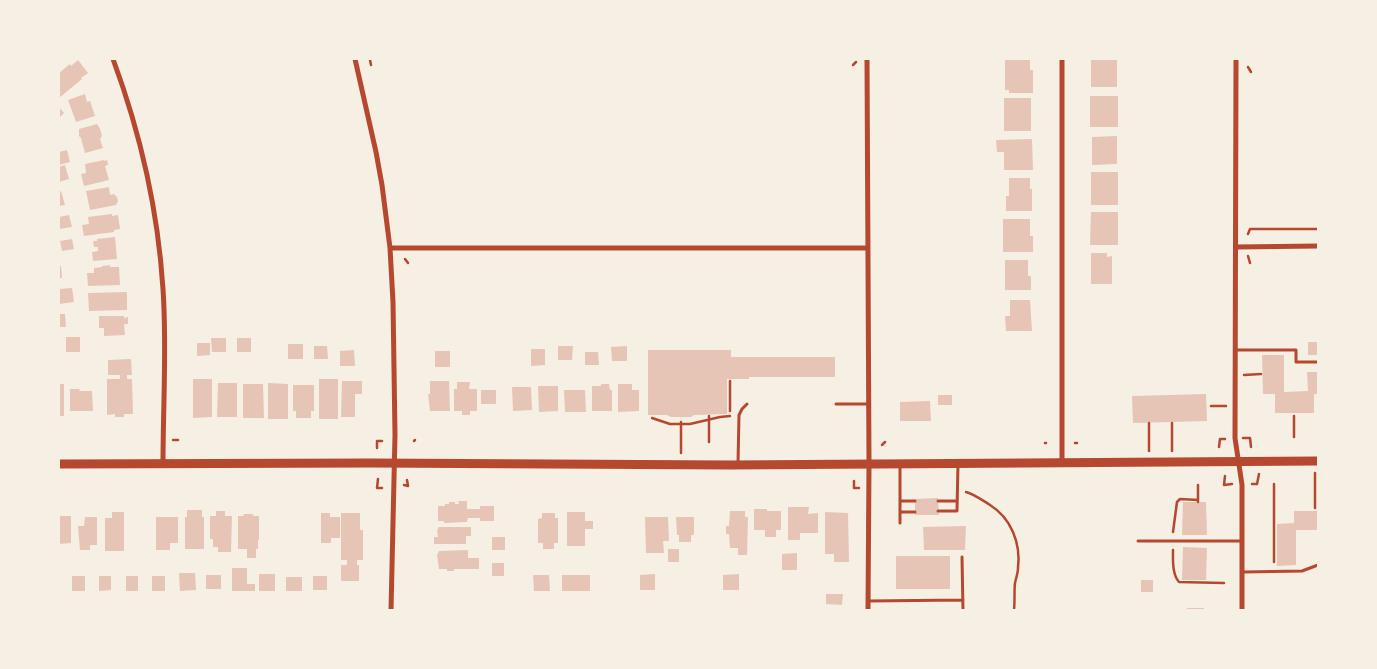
<!DOCTYPE html>
<style>
body{margin:0}
#map{position:relative;width:1377px;height:669px;overflow:hidden;background:#f6efe4;font-family:"PT Sans Narrow",sans-serif}
canvas{display:block}
.frame{position:absolute;inset:0;border:60px solid #f6efe4;pointer-events:none}
</style>
<div id="map">
<canvas width="1377" height="669"></canvas>
<div class="frame"></div>
</div>
<script>
const ctx = document.querySelector('canvas').getContext('2d');
ctx.lineJoin = 'round';
function paint(path, color) {
  ctx.fillStyle = color;
  ctx.fill(path, 'evenodd');
}
function trace(path, color, width, dash) {
  ctx.strokeStyle = color;
  ctx.lineWidth = width;
  ctx.lineCap = dash ? 'butt' : 'round';
  ctx.setLineDash(dash || []);
  ctx.stroke(path);
}
paint(new Path2D(`
 M1091,59h26v28h-26z
 M78,60l10,13 -7,5 1,1 -23,19v-25l11,-9 1,2z
 M1005,60h25v10h3v23h-24v-3h-4z
 M85,94l2,8 3,-1 5,15 -19,6 -8,-22z
 M1090,96h28v31h-28z
 M1004,98h27v33h-27z
 M59,107l5,6 -5,5z
 M97,124l3,5 2,7 -2,3 3,9 -18,5 -4,-15 -2,-2v-7z
 M1117,136v28l-25,1v-28z
 M1032,139l1,31h-29v-18h-7l-1,-12z
 M67,150l3,12 -11,3v-13z
 M104,160v1l3,-1 1,5 -3,1 4,14 -25,6 -3,-12 5,-1 -1,-9z
 M65,165l4,14 -10,3v-15z
 M1091,172h27v33h-27z
 M1009,178h21v11h2v22h-26v-15h3z
 M109,187l1,8 4,-1 3,3 1,4 -2,4 -26,5 -4,-19z
 M61,191l4,14 -6,1v-14z
 M1091,212h27v33h-28z
 M112,214v2l6,-1 2,14 -6,1v2l-30,4 -2,-11 7,-1 -1,-7z
 M69,215l3,12 -13,2v-12z
 M1003,219h27v17h3v16h-30z
 M115,237l2,22 -24,2 -1,-9 6,-1v-4h-4l-1,-6h4v-2z
 M72,239l2,10 -12,2 -2,-10z
 M1091,253h16v4l5,-1v28h-21z
 M1005,260h23v16h3v14h-26z
 M110,265v2h9l1,18 -32,1 -1,-13h7v-5l8,-1v-1z
 M59,266h2l1,12h-3z
 M72,288l2,14 -15,2v-15z
 M127,292v18l-38,1 -1,-18z
 M1010,300h20l2,31h-26l-1,-15h5z
 M59,314h6l1,13h-7z
 M99,316h25v2l4,-1v7h-4l1,11 -21,1v-8h-5z
 M66,337h14v15h-14z
 M211,338h15v14h-14z
 M237,338h14v14h-14z
 M1308,342h10v13h-10z
 M197,343h13v12l-13,1z
 M288,344h15v15h-15z
 M314,346h13l1,13h-14z
 M558,346h15l-1,14h-14z
 M627,346v15h-15l-1,-14z
 M531,349h14v16l-14,1z
 M354,350l1,16h-15v-15z
 M648,350h83v7h104v20h-86v2h-22v35l-33,1 -3,2h-20l-4,-2h-19z
 M435,351h15v16h-15z
 M585,352h13l1,13h-14z
 M1262,355h22v37l24,-1 -1,-19h11v22h-4v19h-39v-19h-12z
 M131,359l1,16h-5v4h5l1,35h-9v3h-9v-3l-8,1v-36h13v-4h-12v-15z
 M193,379h19v38l-19,1z
 M319,379h19v40h-19z
 M342,381h20v13h-7v23h-14z
 M430,381h19l1,30h-20l-2,-17h2z
 M457,382h13l-1,7h8v22h-7v4h-8v-4h-8v-22h3z
 M218,383h19v34h-20z
 M268,383l20,1v35h-20z
 M59,384h5v32h-5z
 M243,384h20l1,34h-21z
 M601,384h8l1,6h2v21h-20v-25h9z
 M618,384h14v6h7v21l-21,1z
 M293,385h21v26h-3v7h-15v-7h-3z
 M538,386h20v25l-19,1z
 M512,387h19l1,23 -19,1z
 M70,389h10l-1,2h13l1,20h-23z
 M481,390h15v14h-15z
 M564,390h21l1,22h-21z
 M1206,394l1,27 -74,2 -1,-27z
 M938,395h14v10h-14z
 M930,401l1,20h-31v-19z
 M938,498l1,17h-24v-16z
 M458,501h9v8h13v-3h14v15h-14v-3h-12l-1,4 -23,1v-2h-6v-15h7v-2h4v-2h6v2h4z
 M1183,502h23l1,33h-25z
 M788,507h21l-1,7 10,-1v20h-18v7h-12z
 M754,509h13v2h14v19h-5v7h-11v-7h-11z
 M187,510h15v7h2v32h-19v-32h2z
 M216,511h9v5h7l-1,36h-13v-5h-5v-8h-3v-23h6z
 M730,511h15v6h3l-1,38h-9v-7h-8l-1,-14h-3v-8h3z
 M1294,511h24v19h-22v35l-19,1v-42l17,-1z
 M112,512h12v39h-19v-33h7z
 M567,512h18v9h8v8h-8v17h-18z
 M825,512l23,1 1,49h-15v-8h-9z
 M321,513h9v4h10v21h-9v5h-10z
 M341,513h19v17h3v30h-6v5h2v16h-18v-16h6v-5h-6z
 M542,513h13v5h3v25h-4v6h-11v-6h-5v-24l4,-1z
 M244,514h8l2,2h5v24h-1v9h-2v9h-9v-9h-9v-33h5z
 M59,516h12v27l-12,1z
 M85,517h12v28h-7v5h-10l-2,-24h6z
 M156,517h22v26h-8v7h-14z
 M645,517h23l1,24h-6l1,12h-18z
 M676,517h18v18h-3v7h-12v-7h-2z
 M966,526l-1,24h-41l-1,-23z
 M439,527h32v9h-5v8h-32v-7h4l-1,-7z
 M492,537h13v13h-13z
 M1183,547l24,1 -1,32h-24z
 M668,549h11v13h-11z
 M468,550v8h11v11h-25v2h-7v-2h-8l-2,-14 2,-4z
 M797,553v17h-15v-16z
 M896,556h54v33h-54z
 M492,563h12v13h-12z
 M232,568h15v16h8v7h-23z
 M179,573h16l1,17 -16,1z
 M259,574h16v17h-16z
 M655,574v16h-15v-15z
 M739,574v16h-16v-15z
 M206,575h15v14h-15z
 M533,575h16l1,16h-16z
 M562,575h28v16h-28z
 M72,576h13v15h-13z
 M99,576h12v14l-12,1z
 M126,576h12v15h-12z
 M152,576h13v15h-13z
 M313,576h14v14h-14z
 M286,577h16v14h-16z
 M1141,580h12v12h-12z
 M826,594h17l-1,11 -16,-1z
 M1187,608h17v2h-17z`), '#e6c5b7');
trace(new Path2D(`
 M370,60l1,5
 M853,65l3,-3
 M1248,67l3,5
 M1248,234l2,-5h68
 M1248,256l2,7
 M405,259l3,4
 M1244,375l17,-1
 M730,381v30
 M1211,406h15
 M709,416v26
 M1294,416v21
 M652,418l18,6h20l30,-7 10,-1
 M681,422v31
 M1172,423v28
 M1243,438h7l1,9
 M173,440h5
 M414,441l1,-1
 M1045,443h1
 M1075,443h2
 M882,445l3,-3
 M1219,447l1,-8h5
 M377,448v-7h5
 M1149,451v-28
 M1315,473v35
 M1225,476l-1,9 8,-1
 M378,479l-1,9h5
 M854,481v7h5
 M1252,484h5l2,-10
 M1274,484v78
 M404,485l4,1 -1,-6
 M966,492c8,2 16,8 24,13 21,13 31,38 28,63 0,5 -2,10 -3,15 -1,9 0,18 -1,27
 M1198,502v-17
 M1173,532l4,-30 3,-3 18,1
 M1173,550c0,10 -1,24 6,32l45,1`), '#b5482f', 2.5);
trace(new Path2D(`
 M1236,350h60v12h22
 M836,404h32
 M738,463l1,-48 3,-6 5,-5
 M900,464v59
 M900,501h15
 M938,501h19
 M938,511h19l1,-47
 M900,512h15
 M1138,541h104
 M962,557l1,53
 M1243,572l59,-1 16,-6
 M868,601l95,-1`), '#b5482f', 3);
trace(new Path2D(`
 M113,59c27,73 45,152 50,230 4,58 0,116 0,175
 M355,59l21,93 6,33 8,63 3,54 2,133 -4,175
 M867,59l2,405 -1,146
 M1062,59v404
 M1236,59l-1,379 7,47v125
 M1236,247l82,-1
 M390,248h478`), '#b5482f', 5);
trace(new Path2D(`
 M59,464l312,-1 359,2 588,-4`), '#b5482f', 9);
</script>
